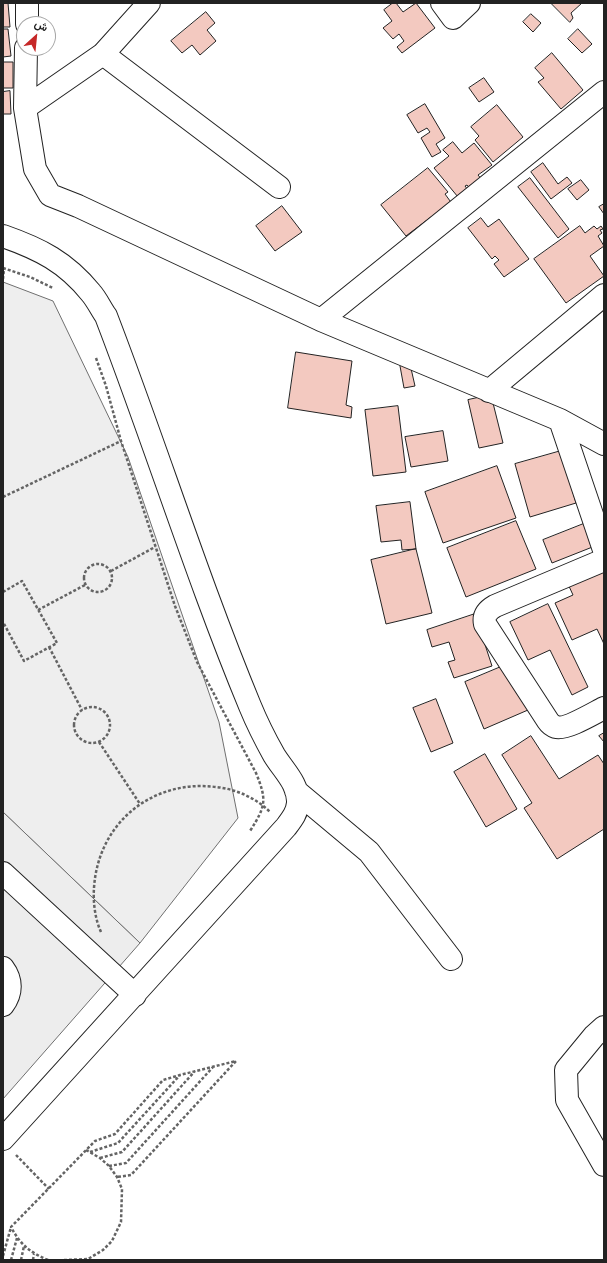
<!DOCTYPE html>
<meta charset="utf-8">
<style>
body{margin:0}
#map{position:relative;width:607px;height:1263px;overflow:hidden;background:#fff;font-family:"Roboto Serif",Vazirmatn,serif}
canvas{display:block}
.frame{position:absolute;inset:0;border:4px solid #222;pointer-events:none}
.north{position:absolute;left:16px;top:16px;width:40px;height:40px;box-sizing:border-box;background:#fff;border:1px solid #a7a7a7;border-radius:50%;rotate:27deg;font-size:11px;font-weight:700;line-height:16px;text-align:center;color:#222}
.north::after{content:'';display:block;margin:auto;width:14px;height:18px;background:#c62828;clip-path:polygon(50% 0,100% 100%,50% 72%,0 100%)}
</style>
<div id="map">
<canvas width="607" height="1263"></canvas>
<div class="frame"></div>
<div class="north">ش</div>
</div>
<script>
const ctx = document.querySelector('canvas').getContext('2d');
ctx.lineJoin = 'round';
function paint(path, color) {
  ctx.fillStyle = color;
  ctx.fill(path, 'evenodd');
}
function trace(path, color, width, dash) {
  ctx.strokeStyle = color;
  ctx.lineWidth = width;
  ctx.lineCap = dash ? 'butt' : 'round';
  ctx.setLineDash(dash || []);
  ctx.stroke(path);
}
const green = new Path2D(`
 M3,282l50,19 75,156 91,265 19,96 -98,125 -137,-131z`);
paint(green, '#eee');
trace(green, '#6f6f6f', 1);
const parking = new Path2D(`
 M3,812l137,131 -137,156z`);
paint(parking, '#ededed');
trace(parking, '#6f6f6f', 1);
const building = new Path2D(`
 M3,3h5l2,24h-7z
 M393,3h3l7,9 13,-9 19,25 -33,25 -5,-6 7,-6 -5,-7 -6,5 -10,-11 9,-7 -8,-11z
 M551,3h31l-11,10 2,5 -3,4z
 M206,12l9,11 -8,7 9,11 -16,14 -8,-10 -10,8 -11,-12z
 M531,14l10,9 -8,9 -10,-10z
 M3,29h5l3,27 -8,1z
 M578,29l14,15 -10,9 -14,-14z
 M552,53l31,37 -22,19 -23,-27 6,-4 -9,-10z
 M3,62h10v26h-10z
 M484,78l10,14 -15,10 -10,-14z
 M10,91l1,23h-8v-22z
 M425,104l20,34 -9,6 5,8 -9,5 -11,-19 9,-6 -3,-4 -9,5 -11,-18z
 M497,105l26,32 -30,25 -18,-22 4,-4 -8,-9z
 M453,142l9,11 12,-10 18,22 -14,10 5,6 -12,9 -4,-5 -2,1 3,4 -10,7 -24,-29 15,-12 -6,-6z
 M543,163l15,21 9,-7 5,6 -21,16 -20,-27z
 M428,168l20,24 -3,2 8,11 -17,18 -5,-6 -25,19 -25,-31z
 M530,178l39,51 -11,9 -40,-51z
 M581,180l8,10 -12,10 -9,-11z
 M604,204v10l-5,-7z
 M282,206l20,26 -27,19 -19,-25z
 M481,218l7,9 11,-8 30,40 -25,18 -10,-13 5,-4 -4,-4 -3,3 -24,-31z
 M580,226l5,7 9,-7 3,3 4,-3 2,3 -3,1 2,3 -4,3 6,10 -14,10 14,20 -38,27 -32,-44z
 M296,352l56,9 -6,44 6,2 -1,11 -63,-10z
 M410,364l5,22 -11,2 -4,-22z
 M491,395l12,48 -24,5 -11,-48z
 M398,406l8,66 -33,4 -8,-66z
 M443,431l5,30 -37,6 -6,-30z
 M561,451l15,52 -46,14 -15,-53z
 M497,466l19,52 -73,25 -18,-51z
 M410,502l6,47 -14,1 -1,-10 -20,2 -5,-36z
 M516,521l20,48 -70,28 -19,-49z
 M586,523l9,23 -43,17 -9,-23z
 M416,549l16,64 -46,11 -15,-64z
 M604,568v76l-7,-15 -25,11 -17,-37 18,-8 -5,-11z
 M548,604l40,83 -16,8 -22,-45 -22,10 -18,-38z
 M475,614l17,52 -38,12 -6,-16 7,-2 -6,-18 -17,5 -5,-17z
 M508,664l20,46 -44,19 -19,-47z
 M436,699l17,44 -22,9 -18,-44z
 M604,733v9l-5,-6z
 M531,736l28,43 39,-24 6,9v65l-47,30 -33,-51 8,-5 -30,-48z
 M485,754l32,55 -31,18 -32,-55z`);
paint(building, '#f3c9c0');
trace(building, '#222', 1);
const minor = new Path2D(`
 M442,3l11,15 16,-15
 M27,24v-21
 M26,48l-1,60 10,61 15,26 28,11 243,114 239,100 44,24
 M103,54l176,133
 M25,108l78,-54 46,-51
 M3,236c37,13 63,26 88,57 6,7 10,16 15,23 50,130 91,262 144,390 7,17 15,33 24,49 9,15 25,29 24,48 -1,10 -6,16 -12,24l-283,312
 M321,320l283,-228
 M489,391l115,-96
 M560,420l44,130
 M604,560l-109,46c-7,4 -12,9 -10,18l63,97c2,3 5,5 8,6 10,3 38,-14 48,-19
 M296,791l73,61 82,107
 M3,873l132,122
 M3,968c9,12 9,25 0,37
 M604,1027l-10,9 -28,34 1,30 37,65`);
trace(minor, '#222', 24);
trace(new Path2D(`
 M3,268l27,9 23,11
 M3,279l1,-10
 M96,358l10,28 15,55 54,165 22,56 59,111c11,27 10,33 -6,58
 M3,497l118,-56
 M84 578a14 14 0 1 1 28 0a14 14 0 1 1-28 0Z
 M111,571l44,-24
 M3,592l19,-11 35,62 -33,18 -21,-39
 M38,610l47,-25
 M49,647l33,63
 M74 725a18 18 0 1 1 36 0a18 18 0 1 1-36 0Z
 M99,742l41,62
 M101,932c-6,-13 -8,-30 -7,-44 4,-65 58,-109 122,-101 20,2 40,11 54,25
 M90,1152l28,-9 62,-68
 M16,1155l33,34
 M100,1158l22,-6 73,-81
 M109,1166l17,-3 87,-96
 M3,1256l8,-29
 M11,1260l6,-22
 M21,1260l3,-14
 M33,1260l1,-6
 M48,1260c-19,-8 -28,-16 -37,-33l84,-86 20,-7 48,-54 17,-5 56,-14 -105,114 -14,2
 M64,1260l24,-1 15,-9 9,-9 9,-19 1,-33 -5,-12 -8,-11 -9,-8 -14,-8`), '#646464', 2.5, [3, 2]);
trace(minor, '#fff', 22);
</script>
